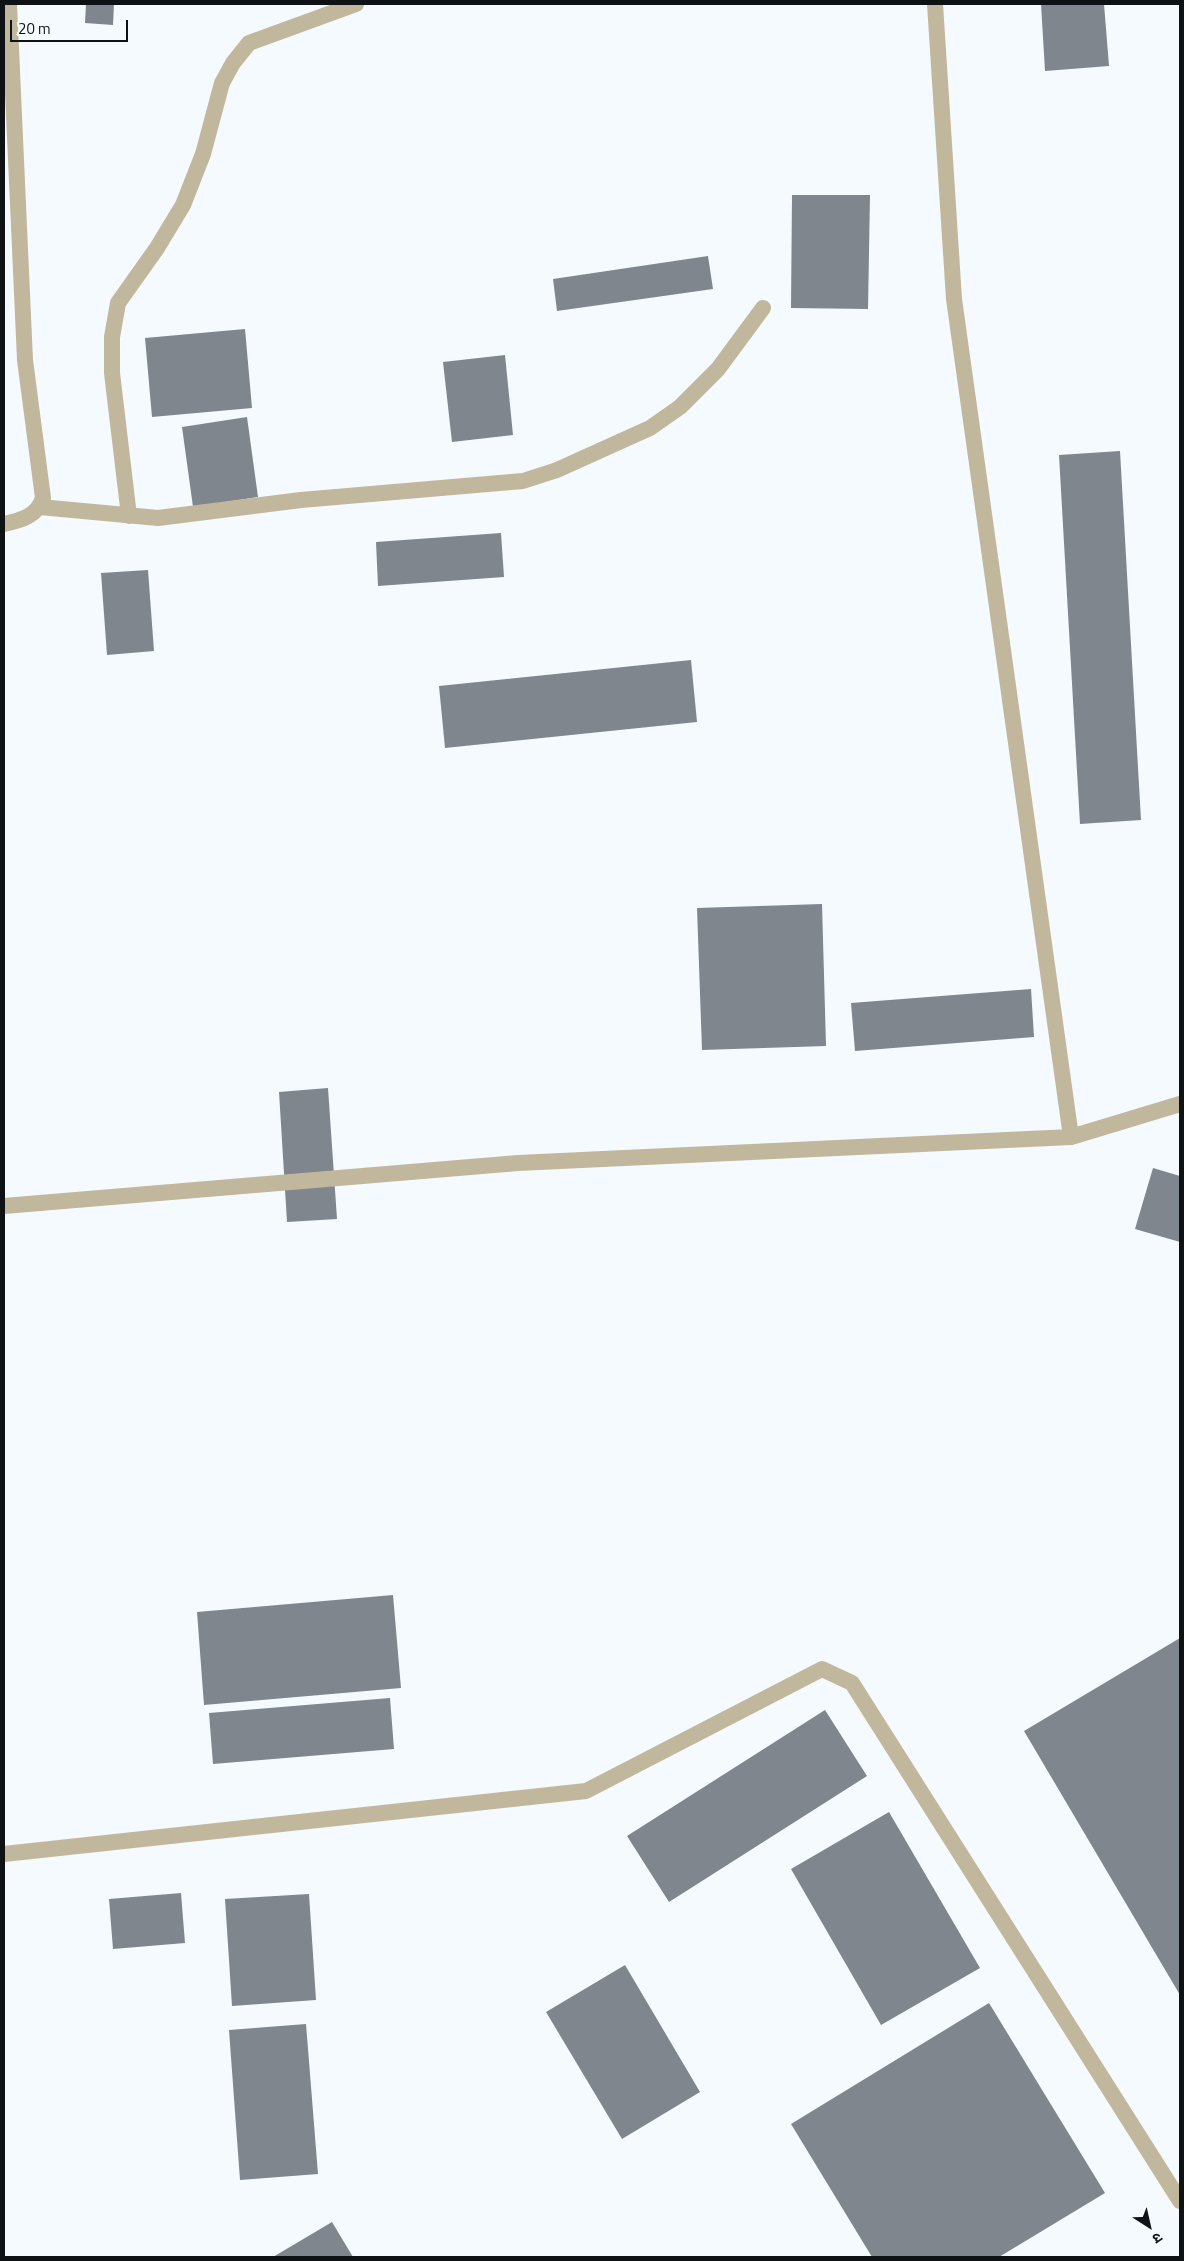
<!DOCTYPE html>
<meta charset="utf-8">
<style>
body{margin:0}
#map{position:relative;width:1184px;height:2261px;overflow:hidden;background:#f5faff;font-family:"Titillium Web","Noto Sans Devanagari",sans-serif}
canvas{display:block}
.frame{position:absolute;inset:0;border:5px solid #0f1215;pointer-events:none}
.north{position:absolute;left:1124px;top:2201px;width:50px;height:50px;-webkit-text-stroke:4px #f5faff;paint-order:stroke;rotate:145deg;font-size:14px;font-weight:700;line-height:20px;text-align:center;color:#0f1215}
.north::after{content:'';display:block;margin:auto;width:18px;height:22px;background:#0f1215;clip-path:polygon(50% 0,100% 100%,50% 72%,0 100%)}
.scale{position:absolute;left:10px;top:20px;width:118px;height:22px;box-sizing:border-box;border:2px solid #0f1215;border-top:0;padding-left:6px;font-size:15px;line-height:18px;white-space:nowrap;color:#0f1215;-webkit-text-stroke:4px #f5faff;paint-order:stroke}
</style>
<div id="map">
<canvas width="1184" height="2261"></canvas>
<div class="frame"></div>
<div class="north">उ</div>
<div class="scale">20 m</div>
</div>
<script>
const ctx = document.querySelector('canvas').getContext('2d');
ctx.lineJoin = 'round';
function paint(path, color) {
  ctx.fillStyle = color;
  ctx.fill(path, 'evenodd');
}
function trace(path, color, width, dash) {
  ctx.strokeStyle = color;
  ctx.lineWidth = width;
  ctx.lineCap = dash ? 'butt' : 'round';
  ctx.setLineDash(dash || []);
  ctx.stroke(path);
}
paint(new Path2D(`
 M86,4h28l-1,21 -28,-2z
 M1041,4h63l5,62 -64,5z
 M792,195h78l-2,114 -77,-1z
 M708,256l5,33 -156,22 -4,-32z
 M245,329l7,79 -100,9 -7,-79z
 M505,355l8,80 -61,7 -9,-80z
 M247,417l11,80 -65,10 -11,-80z
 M1120,451l21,369 -61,4 -21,-369z
 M501,533l3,44 -126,9 -2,-44z
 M148,570l6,81 -47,4 -6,-82z
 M691,660l6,62 -252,26 -6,-62z
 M822,904l4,142 -124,4 -5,-142z
 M1031,989l3,48 -179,14 -4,-48z
 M328,1088l9,131 -50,3 -8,-130z
 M1153,1168l27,8v66l-45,-13z
 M393,1595l8,93 -197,17 -7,-93z
 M1180,1638v357l-156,-264z
 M390,1698l4,51 -181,15 -4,-51z
 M825,1710l42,66 -198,126 -42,-66z
 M889,1812l91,156 -99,57 -90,-156z
 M181,1893l4,50 -72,6 -4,-50z
 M309,1894l7,106 -84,6 -7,-107z
 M625,1965l75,127 -78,47 -76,-127z
 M989,2003l116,190 -106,64h-127l-81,-133z
 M306,2024l12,150 -78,6 -11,-150z
 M332,2222l21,35h-80z`), '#7f868e');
trace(new Path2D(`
 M935,4l19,295 117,838
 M40,507l118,11 143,-18 222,-19 34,-11 93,-42 30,-21 38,-38 45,-61
 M129,516l-17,-143v-36l6,-34 39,-55 26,-43 20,-51 19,-71 11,-20 16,-20 107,-39
 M4,524c18,-4 33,-8 39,-26l-18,-138 -16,-356
 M4,1206l514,-43 553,-26 109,-33
 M4,1854l582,-63 236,-122 30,14 328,518`), '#c1b79c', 16);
</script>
